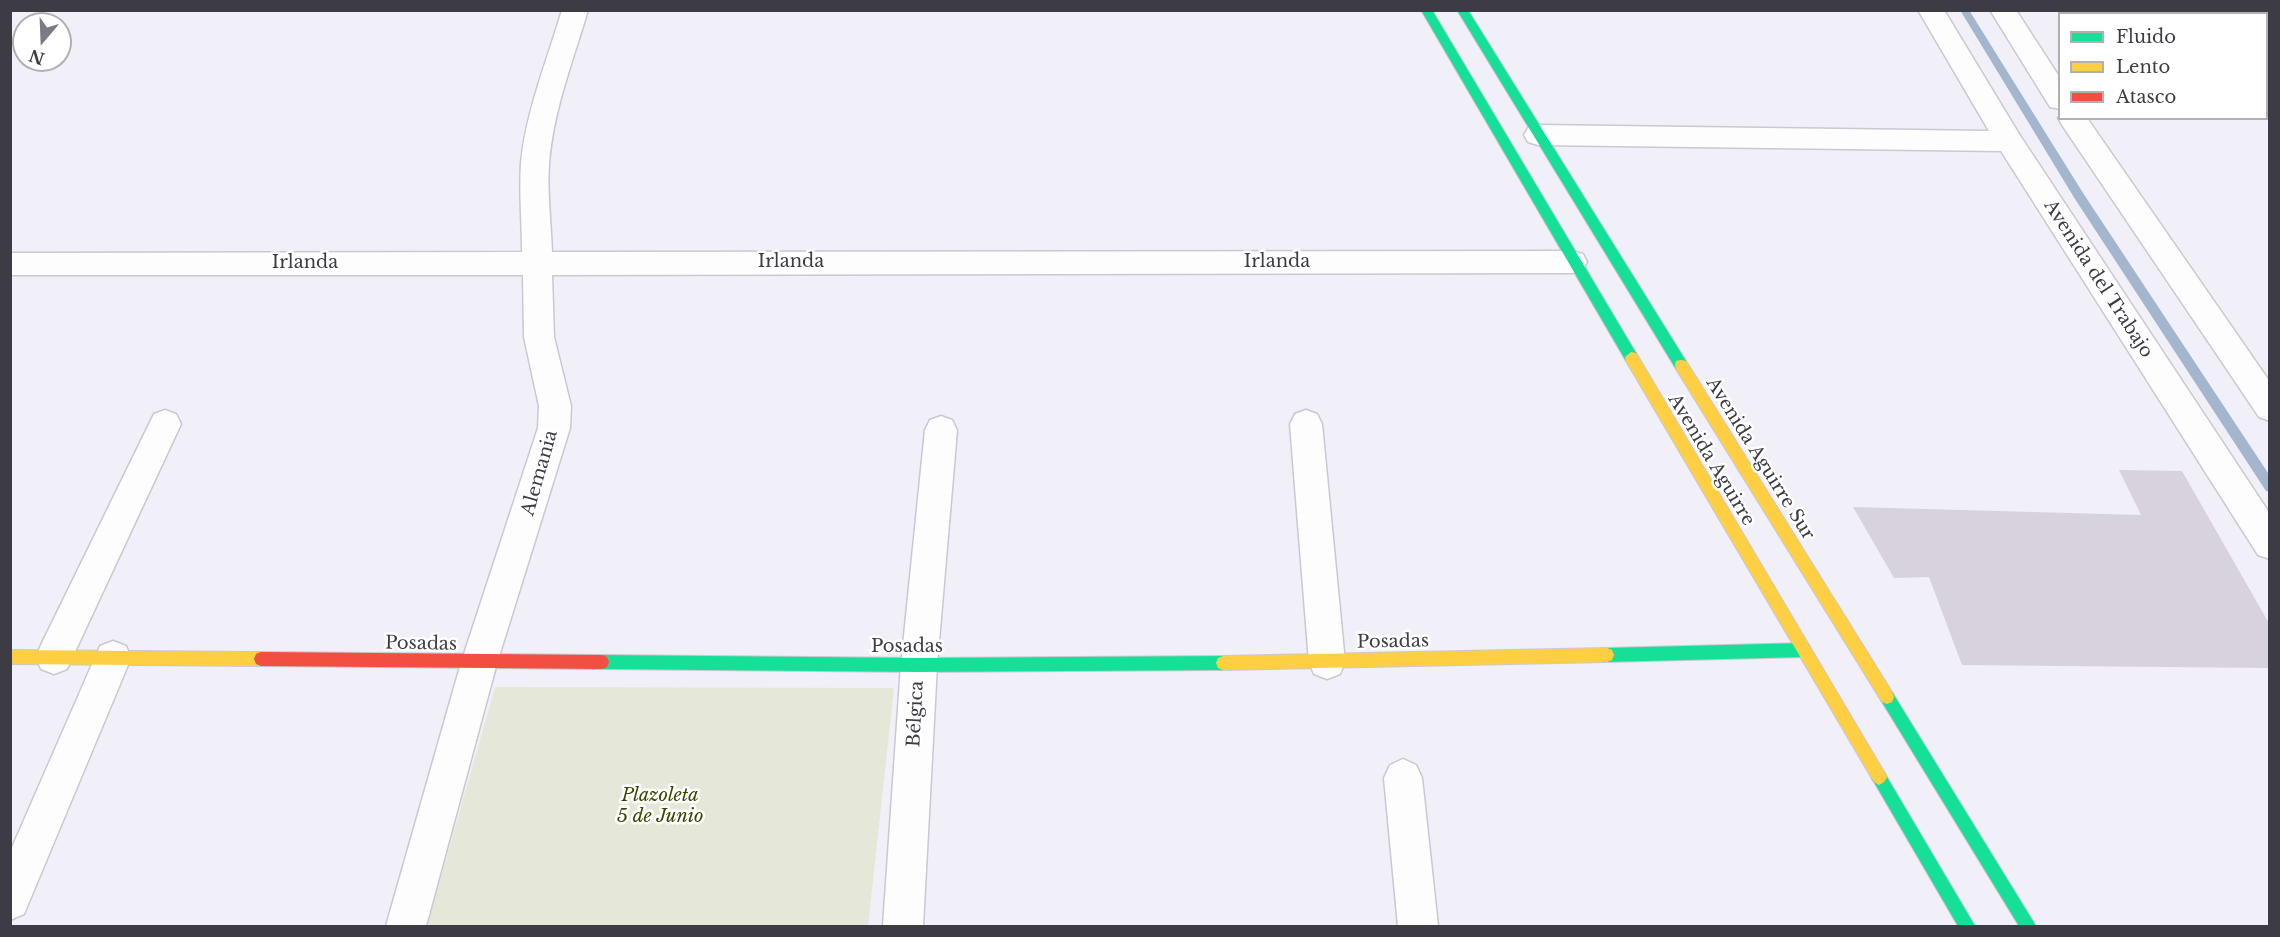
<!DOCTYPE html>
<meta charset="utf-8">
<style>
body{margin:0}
#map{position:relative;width:2280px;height:937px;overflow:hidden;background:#f1eff8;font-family:"Libre Baskerville",serif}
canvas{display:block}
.frame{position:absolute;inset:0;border:12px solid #3d3c44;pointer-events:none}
.legend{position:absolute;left:2058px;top:12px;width:210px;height:108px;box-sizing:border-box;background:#fff;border:2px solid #b1b1b4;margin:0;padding:8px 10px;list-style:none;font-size:18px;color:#3d3c44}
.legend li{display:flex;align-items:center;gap:12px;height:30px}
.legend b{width:30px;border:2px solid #b1b1b4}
.north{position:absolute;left:12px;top:12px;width:60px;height:60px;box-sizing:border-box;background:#fff;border:2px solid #b1b1b4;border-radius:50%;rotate:199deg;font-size:16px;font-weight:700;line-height:24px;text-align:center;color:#3d3c44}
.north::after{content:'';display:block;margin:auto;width:21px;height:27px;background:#7c7b83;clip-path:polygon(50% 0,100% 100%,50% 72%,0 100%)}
</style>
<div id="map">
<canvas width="2280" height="937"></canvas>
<div class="frame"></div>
<ul class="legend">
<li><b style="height:8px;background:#16e098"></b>Fluido</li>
<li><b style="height:8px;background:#ffcf43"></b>Lento</li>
<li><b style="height:8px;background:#f24e42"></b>Atasco</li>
</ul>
<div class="north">N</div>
</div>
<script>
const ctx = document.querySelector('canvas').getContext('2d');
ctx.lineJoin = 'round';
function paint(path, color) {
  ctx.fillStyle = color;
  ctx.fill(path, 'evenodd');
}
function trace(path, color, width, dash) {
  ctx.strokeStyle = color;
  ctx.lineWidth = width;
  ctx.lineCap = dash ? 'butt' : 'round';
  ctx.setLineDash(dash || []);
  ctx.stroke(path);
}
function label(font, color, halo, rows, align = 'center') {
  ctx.font = font + ' "Libre Baskerville",serif';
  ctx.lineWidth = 5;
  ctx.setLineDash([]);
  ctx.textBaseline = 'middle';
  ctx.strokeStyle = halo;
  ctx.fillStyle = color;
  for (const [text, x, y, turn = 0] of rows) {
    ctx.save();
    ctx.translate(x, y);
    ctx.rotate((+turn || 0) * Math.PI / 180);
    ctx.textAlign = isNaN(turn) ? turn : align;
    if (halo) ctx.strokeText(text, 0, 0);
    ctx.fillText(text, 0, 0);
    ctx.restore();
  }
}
paint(new Path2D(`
 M495,687l399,1 -26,238h-441z`), '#e5e8d9');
paint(new Path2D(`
 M1960,10h9l114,183 187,283v16l-4,-1 -191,-292z`), '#a3b6cd');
paint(new Path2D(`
 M2119,470l63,1 88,154v43l-308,-3 -33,-88 -35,1 -41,-71 288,8z`), '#d8d2dd');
const street = new Path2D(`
 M562,10h26c-15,51 -35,101 -39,154 -2,28 2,59 3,88l1020,-1 11,3 4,8 -4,8 -11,3 -1020,2 2,62 17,69 -1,22 -73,235 -71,263h-40l75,-263 77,-235 1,-22 -15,-69 -1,-62h-513v-22l512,-1c0,-29 -3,-60 -1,-89 5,-52 26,-102 41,-153z
 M1918,10h26l75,124 251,380v45l-12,-4 -257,-404 -463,-6 -10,-3 -4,-7 4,-7 10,-3 451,6z
 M1990,10h26l44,68v31l-10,-2z
 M2060,116v2h27l183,264v39l-11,-4 -197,-292 -4,-7z
 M165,410l11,4 5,10 -114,245 -13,5 -13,-5 -5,-12 5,-12 113,-231z
 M1306,410l11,4 5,10 23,238 -5,12 -13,5 -13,-5 -5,-12 -19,-238 5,-10z
 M941,416l11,4 5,10 -20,235 -14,261h-40l18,-261 24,-235 5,-10z
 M113,641l13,5 5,12 -107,256 -14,6v-68l90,-206z
 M1403,759l13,6 6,13 16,148h-40l-14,-148 6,-13z`);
const fast = new Path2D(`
 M1421,10h11l204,343 1,4 -1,4h-10z
 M1457,10h11l218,351 1,4 -1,4h-10z
 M1804,643l5,2 2,5 -2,5 -5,2 -197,5 -5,-2 -2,-5 2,-5 5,-2z
 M602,655l317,3 304,-2 5,2 2,5 -2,5 -5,2 -304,2 -317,-3 -5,-2 -2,-5 2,-5z
 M1887,690l5,2 144,234h-17l-137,-224 -2,-5 2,-5z
 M1879,769l5,3 91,154h-17l-84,-144 -3,-5 3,-5z`);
const slow = new Path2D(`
 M1631,352l5,1 248,419 3,5 -3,5 -5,3 -5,-3 -248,-421 -1,-4z
 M1681,360l5,1 206,331 2,5 -2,5 -5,2 -5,-2 -206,-333 -1,-4 1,-4z
 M1607,648l5,2 2,5 -2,5 -5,2 -384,8 -5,-2 -2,-5 2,-5 5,-2z
 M10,650l251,2 5,2 2,5 -2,5 -5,2 -251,-2z`);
const jam = new Path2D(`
 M261,652l341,3 5,2 2,5 -2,5 -5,2 -341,-3 -5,-2 -2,-5 2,-5z`);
trace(street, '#cac8d0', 3);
trace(fast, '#cac8d0', 2);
trace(slow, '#cac8d0', 2);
trace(jam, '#cac8d0', 2);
paint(street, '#fdfdfe');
paint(fast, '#16e098');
paint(slow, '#ffcf43');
paint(jam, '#f24e42');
label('18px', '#3d3c44', '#fff', [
 ["Irlanda",791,262],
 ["Irlanda",1277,262],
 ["Irlanda",305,263],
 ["Avenida del Trabajo",2098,279,57],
 ["Avenida Aguirre Sur",1760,459,58],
 ["Avenida Aguirre",1711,460,59],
 ["Alemania",540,473,-74],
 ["Posadas",1393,642,-1],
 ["Posadas",421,644,1],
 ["Posadas",907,647],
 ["Bélgica",916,714,-87]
]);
label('italic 18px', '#3c4402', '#fff', [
 ["Plazoleta",660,796],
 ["5 de Junio",660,817]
]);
</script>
